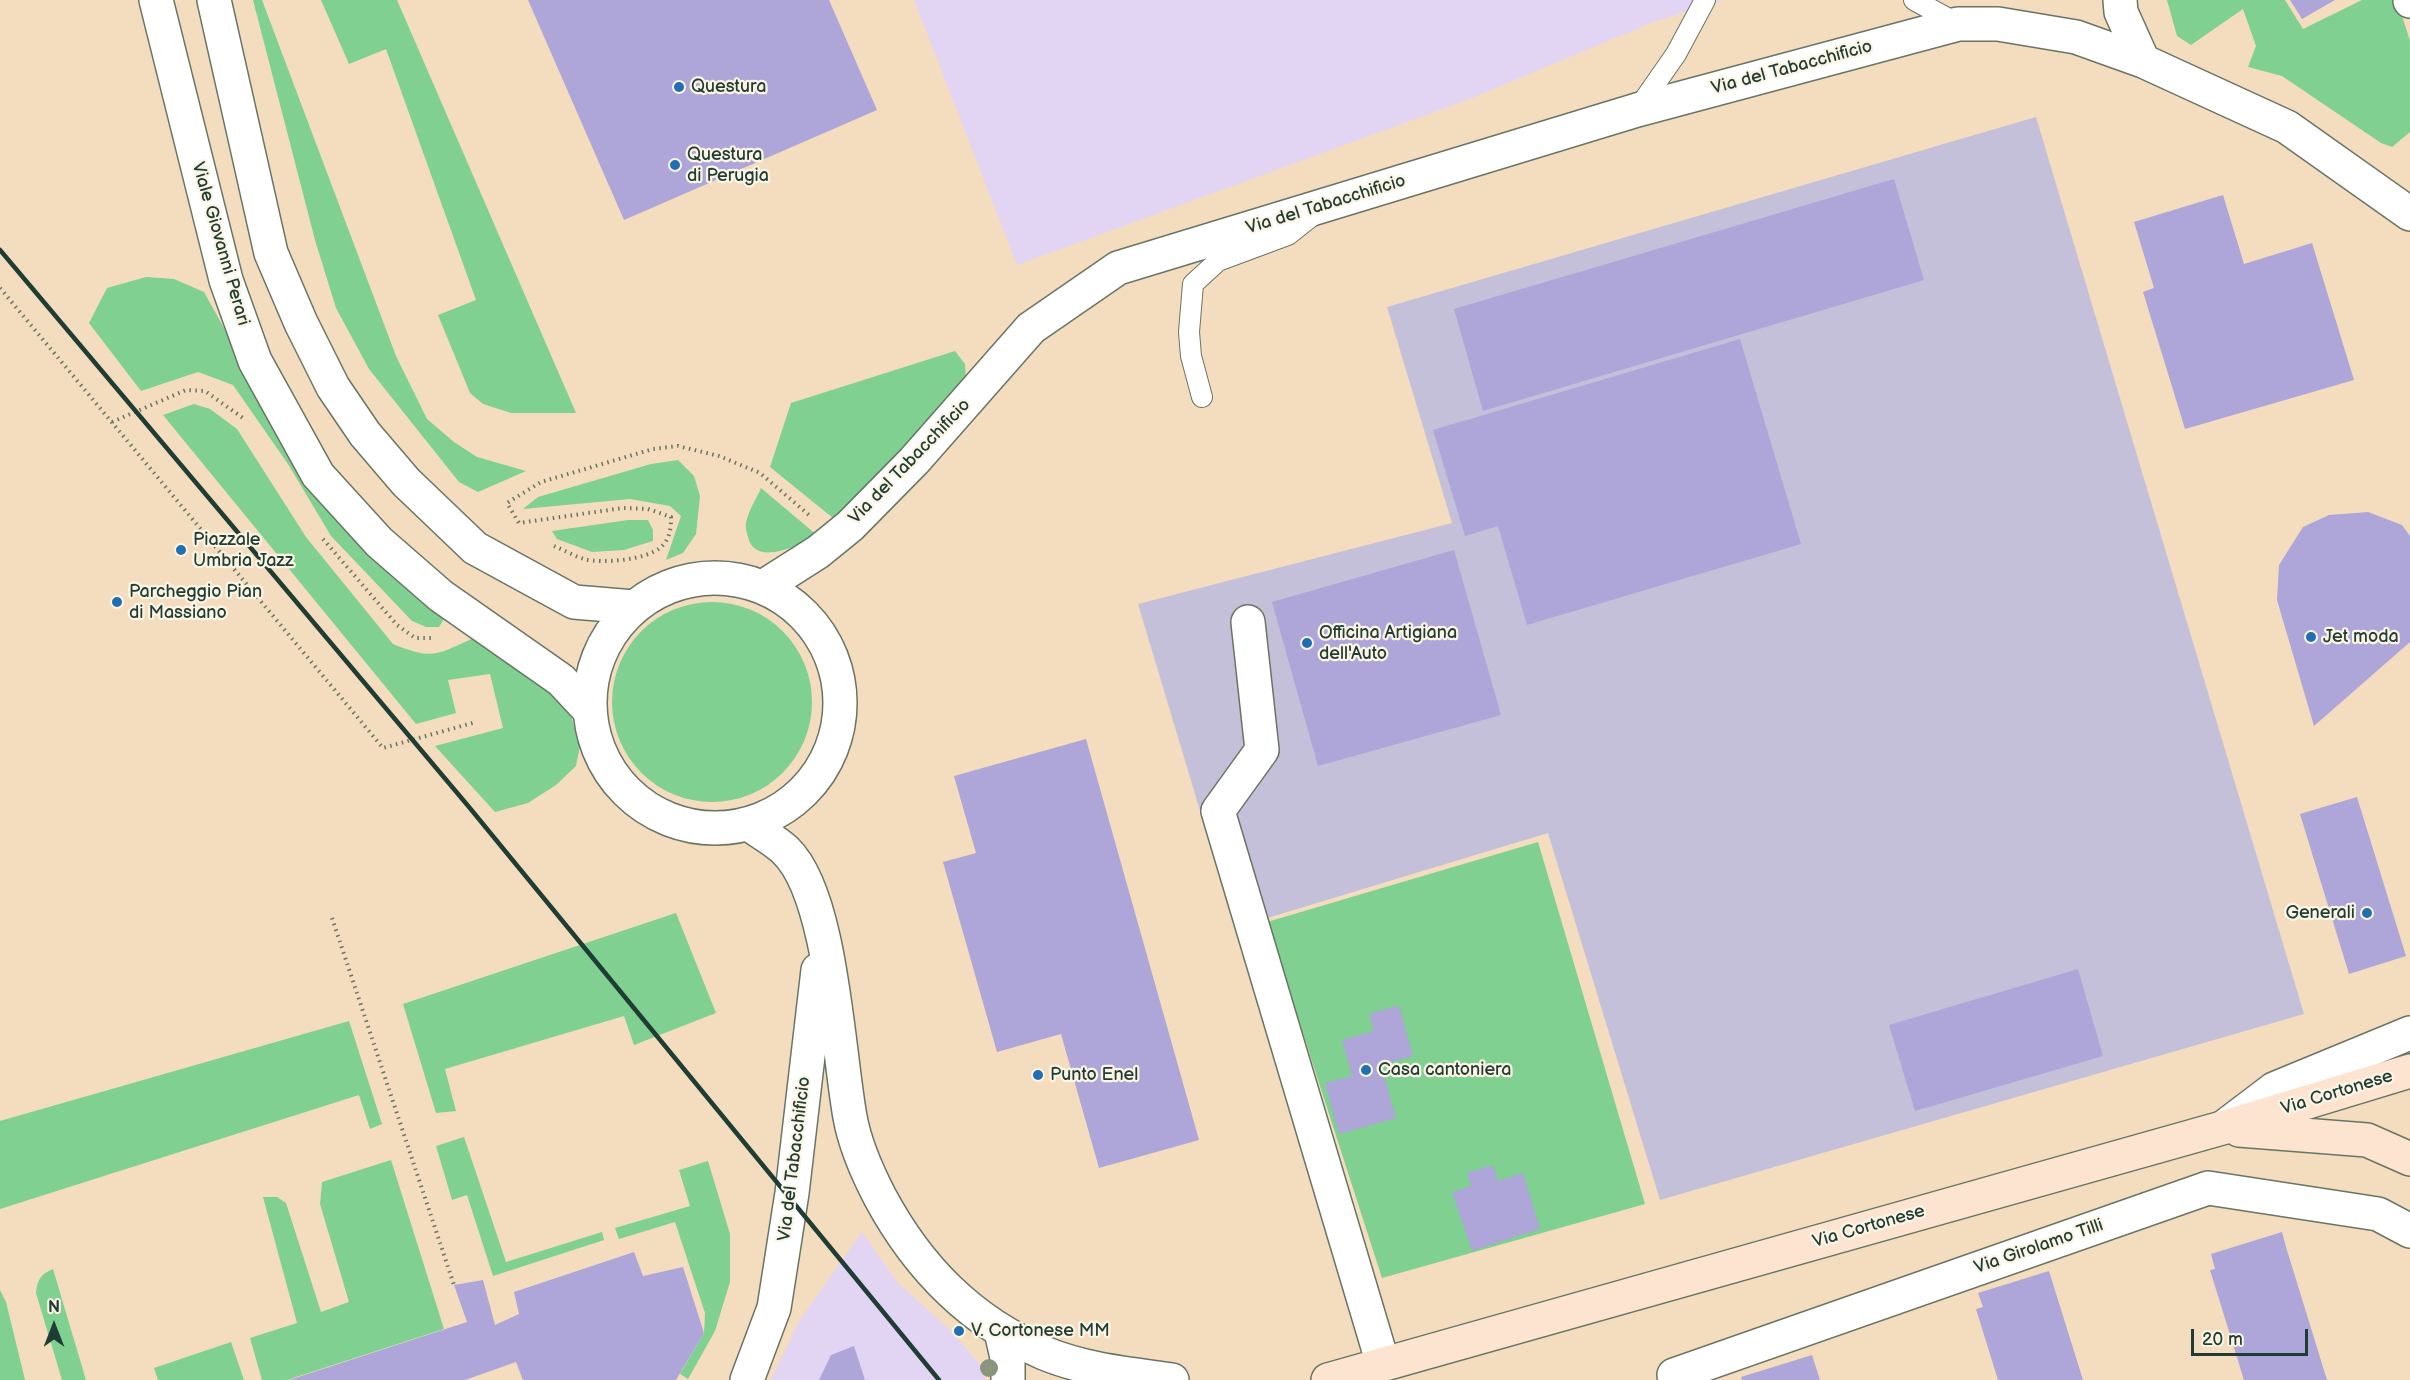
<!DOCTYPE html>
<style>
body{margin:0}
#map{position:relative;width:2410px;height:1380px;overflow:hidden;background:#f3ddbe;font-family:"Balsamiq Sans",sans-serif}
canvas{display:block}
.north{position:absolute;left:24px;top:1296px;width:60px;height:60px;-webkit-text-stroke:4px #fcf5e5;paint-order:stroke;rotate:0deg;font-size:16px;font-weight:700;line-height:24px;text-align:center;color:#1f3d34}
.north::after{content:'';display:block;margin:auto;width:21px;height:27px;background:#1f3d34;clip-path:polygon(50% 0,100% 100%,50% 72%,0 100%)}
.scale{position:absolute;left:2191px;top:1329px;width:117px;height:27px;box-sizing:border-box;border:3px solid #1f3d34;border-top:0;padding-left:8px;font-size:18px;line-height:21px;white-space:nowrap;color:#1f3d34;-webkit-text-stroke:4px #fcf5e5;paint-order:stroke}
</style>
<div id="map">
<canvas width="2410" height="1380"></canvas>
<div class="north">N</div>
<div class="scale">20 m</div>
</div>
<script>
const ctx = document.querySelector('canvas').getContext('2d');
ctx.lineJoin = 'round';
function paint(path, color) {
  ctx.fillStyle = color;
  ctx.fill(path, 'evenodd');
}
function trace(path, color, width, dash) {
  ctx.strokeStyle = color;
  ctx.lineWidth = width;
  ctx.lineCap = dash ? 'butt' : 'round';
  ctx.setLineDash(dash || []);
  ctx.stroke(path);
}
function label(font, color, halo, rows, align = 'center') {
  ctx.font = font + ' "Balsamiq Sans",sans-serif';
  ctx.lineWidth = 4.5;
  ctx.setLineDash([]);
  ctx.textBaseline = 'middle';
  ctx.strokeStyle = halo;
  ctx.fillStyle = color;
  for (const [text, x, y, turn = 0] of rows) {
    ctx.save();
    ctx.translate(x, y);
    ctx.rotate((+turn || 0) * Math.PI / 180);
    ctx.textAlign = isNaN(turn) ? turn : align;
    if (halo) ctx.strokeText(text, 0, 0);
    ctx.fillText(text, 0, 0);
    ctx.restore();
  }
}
paint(new Path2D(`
 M914,0h810l-71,22 -186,78 -450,165z
 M862,1232l36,51 51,46 35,40 1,11h-214l28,-59z`), '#e2d4f3');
paint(new Path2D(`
 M2036,117l268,897 -644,186 -112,-367 -284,86 69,335 -195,-650 314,-81 -65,-216z`), '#c5c0da');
paint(new Path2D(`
 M253,0h9l134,356 31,63 27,23 23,15 49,14 -48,21 -19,-10 -90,-113 -33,-61 -21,-68z
 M321,0h76l179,413h-65l-28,-9 -13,-11 -32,-78 38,-15 -90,-251 -37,15z
 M2167,0h118l18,29 59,-29h35l13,41v91l-18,15 -11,-4 -99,-67 -34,-9 8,-21 -13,-37 -52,36 -14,-9z
 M146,277l28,2 30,13 41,74 202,248 -8,13h-13l-14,-6 -81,-85 -43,-72 -55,-79 -35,-13 -57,19 -52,-68 18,-35z
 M955,351l10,13 1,17 -92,107 -41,30 -63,-51 21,-64z
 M194,404l16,5 27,20 69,108 87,107c42,17 44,10 83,-7l80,50 14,25 10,34 -4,20 -20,19 -28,18 -33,9 -60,-66 68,-18 -13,-54 -42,6 8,33 -40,11 -253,-309z
 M678,460l16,16 6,20 -4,38 -13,19 -17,7 15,-44 -11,-10 -40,-7 -107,10 15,-12 113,-33z
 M761,488l57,48c-17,8 -63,32 -70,1 -1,-4 -3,-10 -2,-14 2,-12 11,-25 15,-35z
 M628,520h20l5,10v11l-29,9 -32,2 -35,-13 -5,-8z
 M612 702a100 100 0 1 1 200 0a100 100 0 1 1-200 0Z
 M1538,842l107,362 -263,74 -115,-356z
 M676,913l40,100 -82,32 -10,-29 -179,53 11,42 -20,2 -33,-109z
 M349,1021l33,103 -12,5 -11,-34 -359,114v-88z
 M464,1137l42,125 96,-30 2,8 -111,36 -26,-81 -15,5 -16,-54z
 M391,1160l53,169 -157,51h-25l-12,-42 47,-15 -34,-126h14l9,6 35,109 28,-10 -29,-98 2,-22z
 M708,1161l22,73v48l-15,49 -27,48 -8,-5 24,-41 1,-20 -30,-91 -56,17 -4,-11 75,-22 -11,-36z
 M53,1269l33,111h-24l-26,-87c1,-13 5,-19 17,-24z
 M0,1290l6,12 19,78h-25z
 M231,1342l13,38h-86l-4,-12z`), '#7fd091');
paint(new Path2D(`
 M528,0h301l48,110 -253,110z
 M2290,0h45l-33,19z
 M1894,179l30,101 -441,131 -29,-102z
 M2223,195l21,69 68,-21 42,137 -169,49 -42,-137 11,-4 -20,-66z
 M1740,339l61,205 -274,81 -29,-99 -33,10 -32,-106z
 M2368,512l34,13 8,11v106l-96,84 -37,-126 2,-35 24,-38 26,-12z
 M1454,550l47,165 -183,51 -46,-164z
 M1086,739l113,401 -100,28 -38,-134 -64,18 -54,-190 33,-9 -22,-77z
 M2357,797l49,159 -57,18 -49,-160z
 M2078,969l25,87 -188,55 -26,-86z
 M1399,1005l14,51 -32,9 15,53 -57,16 -14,-51 27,-7 -10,-36 32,-9 -5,-17z
 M1493,1165l5,16 25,-8 17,56 -68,22 -20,-59 19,-6 -4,-13z
 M2282,1232l4,15 41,133h-83l-34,-110 5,-1 -4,-15z
 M634,1252l9,24 40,-9 21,66 -28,47h-153l-7,-18 -51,18h-176l178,-58 -13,-37 29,-5 12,45 24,-11 -5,-22z
 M2049,1271l34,109h-85l-22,-71 7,-2 -5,-14z
 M854,1346l11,34h-46l12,-25z
 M1812,1355l8,25h-78l-1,-3z`), '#aea5d8');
const lane = new Path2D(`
 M1914,0l44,24
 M1637,110l39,-56 29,-54
 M1202,397l-11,-41 -2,-24 4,-48 25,-23 70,-26 24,-19`);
const street = new Path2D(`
 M156,0l70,280 29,81 63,114 61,67 62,54 120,84 28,30
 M214,0l57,253 30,70 32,64 32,47 41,48 69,66 99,54 60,5
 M2120,0l1,12 22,49
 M2410,0v1
 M590 703a125 125 0 1 1 250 0a125 125 0 1 1-250 0Z
 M763,587l55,-35 32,-26 64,-65 117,-133 87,-60 519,-158 321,-86h40l78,13 67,24 144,66 123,87
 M1248,622l14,128 -44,61 165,553
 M750,825c11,8 26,16 36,26 46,45 52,201 64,266 5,28 17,55 30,80 38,71 90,124 164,156 41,17 85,21 128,27
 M2224,1127l50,-38 136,-56
 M1001,1331l7,31v18
 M1674,1375l534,-187 170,26 32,17
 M747,1380l27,-72 18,-115 26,-223`);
const secondary = new Path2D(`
 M2239,1130l128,10 43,19
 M1328,1380l894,-252 188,-57`);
trace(lane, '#697564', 22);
trace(street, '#697564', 36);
trace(secondary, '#697564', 36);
trace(new Path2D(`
 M0,288l383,460 93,-26
 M112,422l74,-32 19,1 38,27
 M323,539l74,86 18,13h19
 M554,546c10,4 20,10 30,13 18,5 63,1 77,-12 9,-8 10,-19 10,-30l-23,-8 -25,-1 -104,15 -12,-20 34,-21 112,-33 25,-3 41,10 41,17 49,42
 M332,918l122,367`), '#697564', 4, [1.5, 4.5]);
trace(lane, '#fff', 20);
trace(street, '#fff', 33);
trace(secondary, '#fde4d0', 33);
trace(new Path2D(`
 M0,250l469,557 470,573`), '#1f3d34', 4.5);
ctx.fillStyle = '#89957d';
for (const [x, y] of [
 [989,1368]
]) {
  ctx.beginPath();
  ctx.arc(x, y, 9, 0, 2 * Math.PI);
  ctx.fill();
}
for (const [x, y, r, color] of [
 [679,87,6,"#1f6fb2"],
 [675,165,6,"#1f6fb2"],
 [181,550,6,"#1f6fb2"],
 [117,602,6,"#1f6fb2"],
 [2311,637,6,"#1f6fb2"],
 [1307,643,6,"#1f6fb2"],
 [2367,913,6,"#1f6fb2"],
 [1366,1070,6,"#1f6fb2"],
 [1038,1075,6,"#1f6fb2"],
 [959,1331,6,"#1f6fb2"]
]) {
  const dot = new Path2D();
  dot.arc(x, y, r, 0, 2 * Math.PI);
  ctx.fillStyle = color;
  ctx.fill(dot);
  trace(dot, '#fcf5e5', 2);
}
label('18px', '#1f3d34', '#fcf5e5', [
 ["Via del Tabacchificio",1792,68,-15],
 ["Via del Tabacchificio",1326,205,-17],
 ["Viale Giovanni Perari",220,244,74],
 ["Via del Tabacchificio",910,462,-46],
 ["Via Cortonese",2337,1093,-17],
 ["Via del Tabacchificio",795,1159,-83],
 ["Via Cortonese",1869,1227,-16],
 ["Via Girolamo Tilli",2039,1247,-19]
]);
label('18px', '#1f3d34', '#fcf5e5', [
 ["Questura",691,87],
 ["Questura",687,155],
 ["di Perugia",687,176],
 ["Piazzale",193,540],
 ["Umbria Jazz",193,561],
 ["Parcheggio Pian",129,592],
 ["di Massiano",129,613],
 ["Officina Artigiana",1319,633],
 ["dell'Auto",1319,654],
 ["Jet moda",2323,637],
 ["Generali",2355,913,"right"],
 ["Casa cantoniera",1378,1070],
 ["Punto Enel",1050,1075],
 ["V. Cortonese MM",971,1331]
], 'left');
</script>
